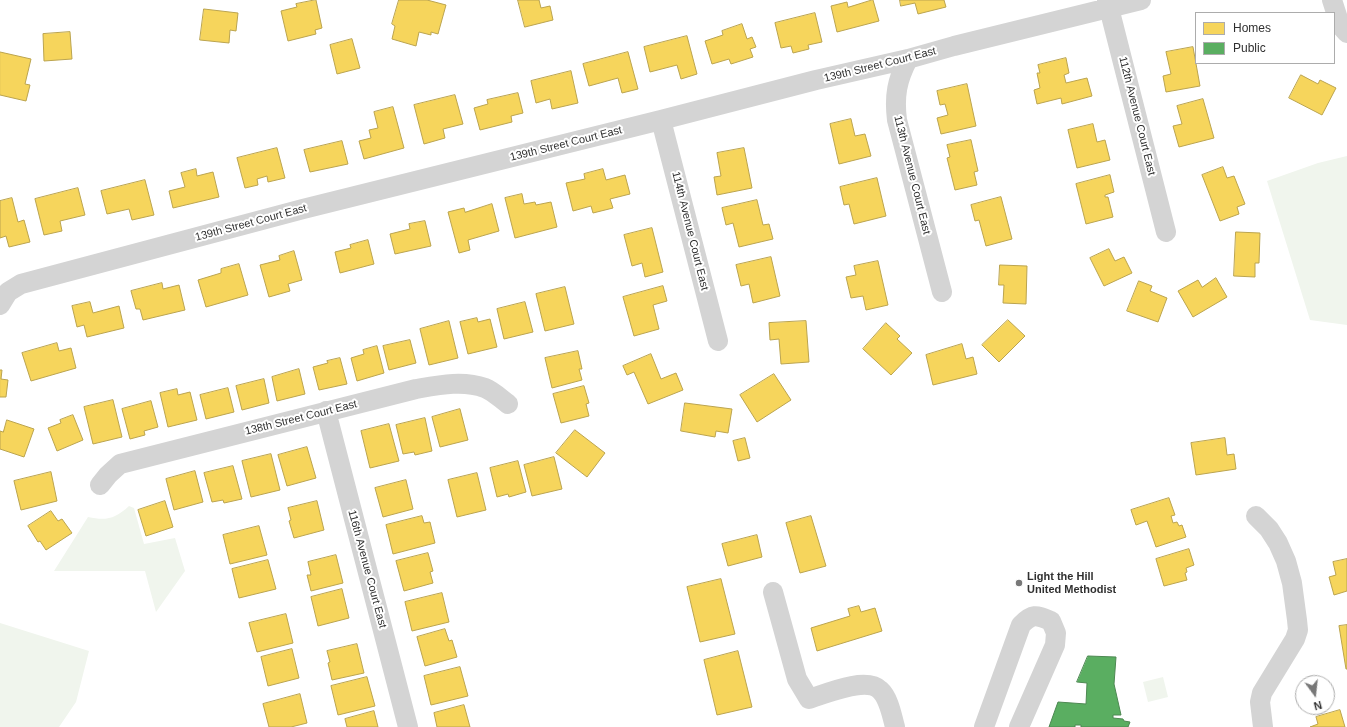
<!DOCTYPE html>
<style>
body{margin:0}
#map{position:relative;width:1347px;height:727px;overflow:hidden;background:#fff;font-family:Helvetica,sans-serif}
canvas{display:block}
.legend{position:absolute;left:1195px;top:12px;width:140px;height:52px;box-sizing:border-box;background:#fff;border:1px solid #acacac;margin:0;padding:5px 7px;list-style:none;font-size:12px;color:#303030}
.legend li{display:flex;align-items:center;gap:8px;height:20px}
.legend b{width:20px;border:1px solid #acacac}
.north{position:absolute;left:1295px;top:675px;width:40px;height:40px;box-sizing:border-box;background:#fff;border:1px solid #acacac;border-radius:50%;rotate:165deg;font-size:11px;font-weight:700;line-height:16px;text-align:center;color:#303030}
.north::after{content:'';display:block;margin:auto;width:14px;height:18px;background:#787878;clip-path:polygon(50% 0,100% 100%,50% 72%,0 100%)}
</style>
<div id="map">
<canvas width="1347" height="727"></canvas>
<ul class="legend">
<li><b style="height:11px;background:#f6d55c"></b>Homes</li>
<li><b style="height:11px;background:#5aae61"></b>Public</li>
</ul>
<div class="north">N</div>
</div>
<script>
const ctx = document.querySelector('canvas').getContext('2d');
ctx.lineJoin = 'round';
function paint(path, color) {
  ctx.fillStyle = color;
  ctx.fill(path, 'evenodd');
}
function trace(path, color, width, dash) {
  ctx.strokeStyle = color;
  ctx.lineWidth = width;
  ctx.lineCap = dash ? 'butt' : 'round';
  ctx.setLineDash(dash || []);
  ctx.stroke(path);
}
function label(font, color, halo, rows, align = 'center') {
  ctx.font = font + ' Helvetica,sans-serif';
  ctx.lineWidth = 4;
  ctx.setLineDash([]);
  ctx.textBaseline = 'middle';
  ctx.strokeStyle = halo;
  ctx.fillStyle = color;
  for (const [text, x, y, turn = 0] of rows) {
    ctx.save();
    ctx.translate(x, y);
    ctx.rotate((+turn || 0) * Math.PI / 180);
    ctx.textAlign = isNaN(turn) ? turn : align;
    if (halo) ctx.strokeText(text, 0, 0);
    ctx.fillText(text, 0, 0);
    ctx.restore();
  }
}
paint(new Path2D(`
 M1347,156v169l-37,-5 -43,-139 51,-18z
 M129,506l5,2 10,36 31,-6 10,33 -29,41 -11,-41h-91l34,-54c18,4 27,2 41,-11z
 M0,623l89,28 -13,51 -17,25h-59z
 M1163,677l5,20 -20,5 -5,-20z`), '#f0f5ed');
const homes = new Path2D(`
 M316,0l6,28 -7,2 1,4 -28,7 -7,-30 16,-4 -1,-3z
 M399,0h28l19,5 -8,29 -7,-2v3l-12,-3 -3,14 -24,-7 3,-13 -3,-2z
 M518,0h21l2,8 9,-2 3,14 -28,7z
 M873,0l6,21 -42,11 -6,-26 16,-4 1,5z
 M900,0h44l2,7 -28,7 -3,-11 -14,3z
 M204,9l34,4 -2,18 -6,-1 -1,13 -29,-3z
 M815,13l7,29 -14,3 1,4 -16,4 -2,-7 -10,2 -6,-25z
 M742,24l5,15 5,-2 4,10 -6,2 3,8 -22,7 -2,-5 -17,5 -7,-23 18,-6 -1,-4z
 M70,32l2,27 -28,2 -1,-27z
 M687,36l10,38 -16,5 -4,-14 -27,7 -6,-25z
 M352,39l8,29 -23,6 -7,-29z
 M1193,47l7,39 -34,6 -3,-16 8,-2 -5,-22z
 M0,52l31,7 -6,25 5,1 -4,16 -26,-6z
 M628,52l10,37 -16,4 -4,-15 -29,8 -6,-22z
 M1066,58l3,15 -5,2 2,8 21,-5 5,18 -30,8 -1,-6 -24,6 -3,-14 6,-2 -3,-15h3l-2,-8z
 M571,71l7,32 -26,6 -2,-10 -14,4 -5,-22z
 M1301,75l17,9 2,-4 16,8 -14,27 -33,-17z
 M967,84l9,42 -35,8 -4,-16 11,-3 -3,-11 -5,1 -3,-14z
 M518,93l5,20 -12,3 1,6 -32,8 -6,-22 14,-4 -1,-4z
 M455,95l8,29 -20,5 2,9 -21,6 -10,-39z
 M1203,99l11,39 -35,9 -6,-21 9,-2 -5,-18z
 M393,107l11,41 -40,11 -5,-18 12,-3 -2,-8 9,-2 -4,-16z
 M851,119l4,17 10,-2 6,22 -32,8 -9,-40z
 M1093,124l4,18 8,-2 5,20 -33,8 -9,-38z
 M971,140l7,31 -4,1 3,13 -22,5 -8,-32 3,-1 -3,-12z
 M342,141l6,23 -38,8 -6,-22z
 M277,148l8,30 -17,4 -1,-6 -10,3 1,6 -13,3 -8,-30z
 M744,148l8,40 -35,7 -3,-18 7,-1 -4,-23z
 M1223,167l4,11 7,-2 11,28 -8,3 2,7 -19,7 -18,-46z
 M196,169l1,7 16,-4 6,25 -46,11 -4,-17 16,-4 -4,-14z
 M603,169l3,11 19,-5 5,19 -20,5 3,9 -20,5 -2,-7 -18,5 -7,-28 19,-4 -1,-5z
 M1110,175l4,17 -9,3v2h3l5,20 -27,7 -10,-40z
 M877,178l9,38 -32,8 -5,-20 -5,1 -4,-18z
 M145,180l9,35 -22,5 -3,-11 -22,5 -6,-23z
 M78,188l7,27 -25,6 2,10 -18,4 -9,-36z
 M522,194l2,10 11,-2 1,3 15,-3 6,25 -42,11 -10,-40z
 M1001,197l11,42 -26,7 -7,-26 -4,1 -4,-16z
 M12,198l6,24 6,-2 6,22 -21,5 -3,-11 -6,2v-37z
 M757,200l6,25 6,-1 4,15 -34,8 -6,-24 -7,2 -4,-17z
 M492,204l7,27 -31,9 2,10 -11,3 -11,-41 16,-4 1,4z
 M425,221l6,25 -36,8 -5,-20 20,-5 -1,-5z
 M652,228l11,44 -18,5 -3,-14 -10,3 -8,-31z
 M1236,232l24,1 -1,30h-4v14l-21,-1z
 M368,240l6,24 -34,9 -5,-21 16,-4 -1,-3z
 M1109,249l6,12 9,-4 8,16 -28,13 -14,-28z
 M294,251l8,29 -14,4 2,7 -21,6 -9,-32 20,-5 -1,-4z
 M771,257l9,39 -27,7 -4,-19 -8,2 -5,-21z
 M878,261l10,44 -22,5 -3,-14 -12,2 -5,-21 10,-2 -2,-9z
 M239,264l9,31 -42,12 -8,-27 23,-7v-4z
 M1000,265l27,1 -1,38 -23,-1 1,-18h-5z
 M1216,278l11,19 -34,20 -15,-26 20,-11 4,7z
 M1139,281l13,5 -2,5 17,7 -9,24 -31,-11z
 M162,283l1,6 16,-4 6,25 -42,10 -3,-11h-4l-5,-18z
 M663,286l4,15 -14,4 6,24 -25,7 -11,-39z
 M565,287l9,37 -29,7 -9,-37z
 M90,302l3,11 26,-7 5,22 -37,9 -3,-12 -7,2 -5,-21z
 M525,302l8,30 -29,7 -7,-30z
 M477,318l1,4 12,-3 7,28 -29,7 -8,-32z
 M1008,320l17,16 -26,26 -17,-17z
 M449,321l9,37 -29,7 -9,-36z
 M806,321l3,41 -28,2 -2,-25 -9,1 -1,-17z
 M886,323l14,13 -3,3 15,14 -21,22 -28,-26z
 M410,340l6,23 -27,7 -6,-24z
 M57,343l2,8 12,-3 5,20 -45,13 -9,-28z
 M962,344l4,15 7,-2 4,17 -44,11 -7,-30z
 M377,346l7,27 -27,8 -6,-23 13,-4 -1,-4z
 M578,351l4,18h-3l3,11 -30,8 -7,-30z
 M651,354l10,25 15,-6 7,17 -35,14 -14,-32 -7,3 -4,-9z
 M340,358l7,26 -28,6 -6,-23 15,-4 -1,-2z
 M299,369l6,25 -28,7 -5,-24z
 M0,370h2l-1,9 7,1 -2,17h-6z
 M774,374l17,26 -34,22 -17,-27z
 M264,379l5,24 -27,7 -6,-24z
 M584,386l5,17 -3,1 3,12 -28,7 -8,-29z
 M228,388l6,24 -28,7 -6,-24z
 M177,389l1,6 12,-3 7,28 -29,7 -8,-34z
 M113,400l9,37 -29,7 -9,-37z
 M151,401l7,26 -14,4 1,4 -15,4 -8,-30z
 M685,403l47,6 -4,24 -12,-2 -1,6 -34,-6z
 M460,409l8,31 -28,7 -8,-30z
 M73,415l10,25 -26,11 -9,-23 13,-5 -1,-3z
 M425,418l7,33 -17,4 -1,-3 -11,2 -7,-29z
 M7,420l27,9 -10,28 -24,-8v-18l3,1z
 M389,424l10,37 -29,7 -9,-37z
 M575,430l30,23 -18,24 -31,-24z
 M745,438l5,20 -12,3 -5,-20z
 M1225,438l2,17 7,-1 2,15 -40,6 -5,-32z
 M307,447l9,31 -29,8 -9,-31z
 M271,454l9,36 -29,7 -9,-36z
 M554,457l8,32 -30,7 -8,-31z
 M518,461l8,31 -17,5 -1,-3 -11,3 -7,-29z
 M233,466l9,33 -18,4 -1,-3 -11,2 -8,-29z
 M195,471l8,31 -29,8 -8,-31z
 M51,472l6,29 -36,9 -7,-29z
 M477,473l9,37 -29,7 -9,-37z
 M406,480l7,29 -30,8 -8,-29z
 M1169,498l6,17 -4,1 2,7 4,-1 2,4 3,-1 4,12 -30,10 -9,-26 -11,4 -5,-15z
 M165,501l8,26 -27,9 -8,-26z
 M317,501l7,29 -30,8 -5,-17 2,-1 -3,-12z
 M51,511l7,10 4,-2 10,14 -26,17 -6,-9 -2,1 -10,-16z
 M422,516l2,7 6,-1 5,21 -42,11 -7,-29z
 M811,516l15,50 -26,7 -14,-50z
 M259,526l8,29 -37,9 -7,-29z
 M757,535l5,22 -34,9 -6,-22z
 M1189,549l5,16 -8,3 1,4 -2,1 2,7 -23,6 -8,-27z
 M428,553l5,18 -3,1 3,11 -29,8 -8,-30z
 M336,555l7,28 -32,8 -4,-16h4l-3,-13z
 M1347,559v32l-13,4 -5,-18 7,-2 -3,-13z
 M268,560l8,29 -37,9 -7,-29z
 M721,579l14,55 -35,8 -13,-55z
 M342,589l7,29 -31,8 -7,-29z
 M442,593l7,29 -37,9 -7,-29z
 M859,606l2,6 14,-4 7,23 -65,20 -6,-23 39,-12 -2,-7z
 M286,614l7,29 -36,9 -8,-29z
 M1347,625v44h-1l-7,-43z
 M445,629l4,12 3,-1 5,17 -32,9 -8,-29z
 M357,644l7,29 -32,7 -4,-17 2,-1 -3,-11z
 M292,649l7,29 -31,8 -7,-29z
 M738,651l14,56 -35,8 -13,-55z
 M460,667l8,29 -37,9 -7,-29z
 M367,677l8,29 -37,9 -7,-29z
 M300,694l7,29 -16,4h-22l-6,-23z
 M464,705l6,22h-33l-3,-14z
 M1340,710l5,17h-35l8,-3 -2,-7z
 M374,711l4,16h-31l-2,-8z`);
paint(homes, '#f6d55c');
trace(homes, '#bba44f', 1);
const public = new Path2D(`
 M1088,656l28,1 -2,27 7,31h-8v3l10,1 1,2 6,1 -2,5h-47v-2h-6v2h-26l9,-25 28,2 1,-21 -10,-1z`);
paint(public, '#5aae61');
trace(public, '#4d8852', 1);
trace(new Path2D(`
 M1107,0l59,232
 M1332,0l8,25 7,8
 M908,59c-11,21 -14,37 -11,61l45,172
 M661,120l57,221
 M0,305l8,-13 13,-8 282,-75 358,-89 155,-40 92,-21 46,-13 187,-46
 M326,411l82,316
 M100,485l8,-10 12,-11 296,-75c23,-4 47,-9 69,-1 8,3 16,11 23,16
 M1256,516l13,13 9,14 8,18 6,22 5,37 1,10 -3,9 -33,54 -2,9 3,25
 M773,592l24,87 12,20c16,-5 57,-23 71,-9 9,8 12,26 15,37
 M984,727l37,-102c12,-12 15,-10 30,-4l5,12 -1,12 -36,82`), '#d4d4d4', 20);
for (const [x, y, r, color] of [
 [1019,583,4,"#787878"]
]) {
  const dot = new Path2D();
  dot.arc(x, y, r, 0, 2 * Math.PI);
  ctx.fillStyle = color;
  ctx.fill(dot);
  trace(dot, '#fff', 1.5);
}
label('11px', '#303030', '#fff', [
 ["139th Street Court East",880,65,-14],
 ["112th Avenue Court East",1137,116,76],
 ["139th Street Court East",566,144,-14],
 ["113th Avenue Court East",912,175,76],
 ["139th Street Court East",251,223,-15],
 ["114th Avenue Court East",690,231,76],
 ["138th Street Court East",301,418,-14],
 ["116th Avenue Court East",367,569,75]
]);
label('bold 11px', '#303030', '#fff', [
 ["Light the Hill",1027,577],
 ["United Methodist",1027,590]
], 'left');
</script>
